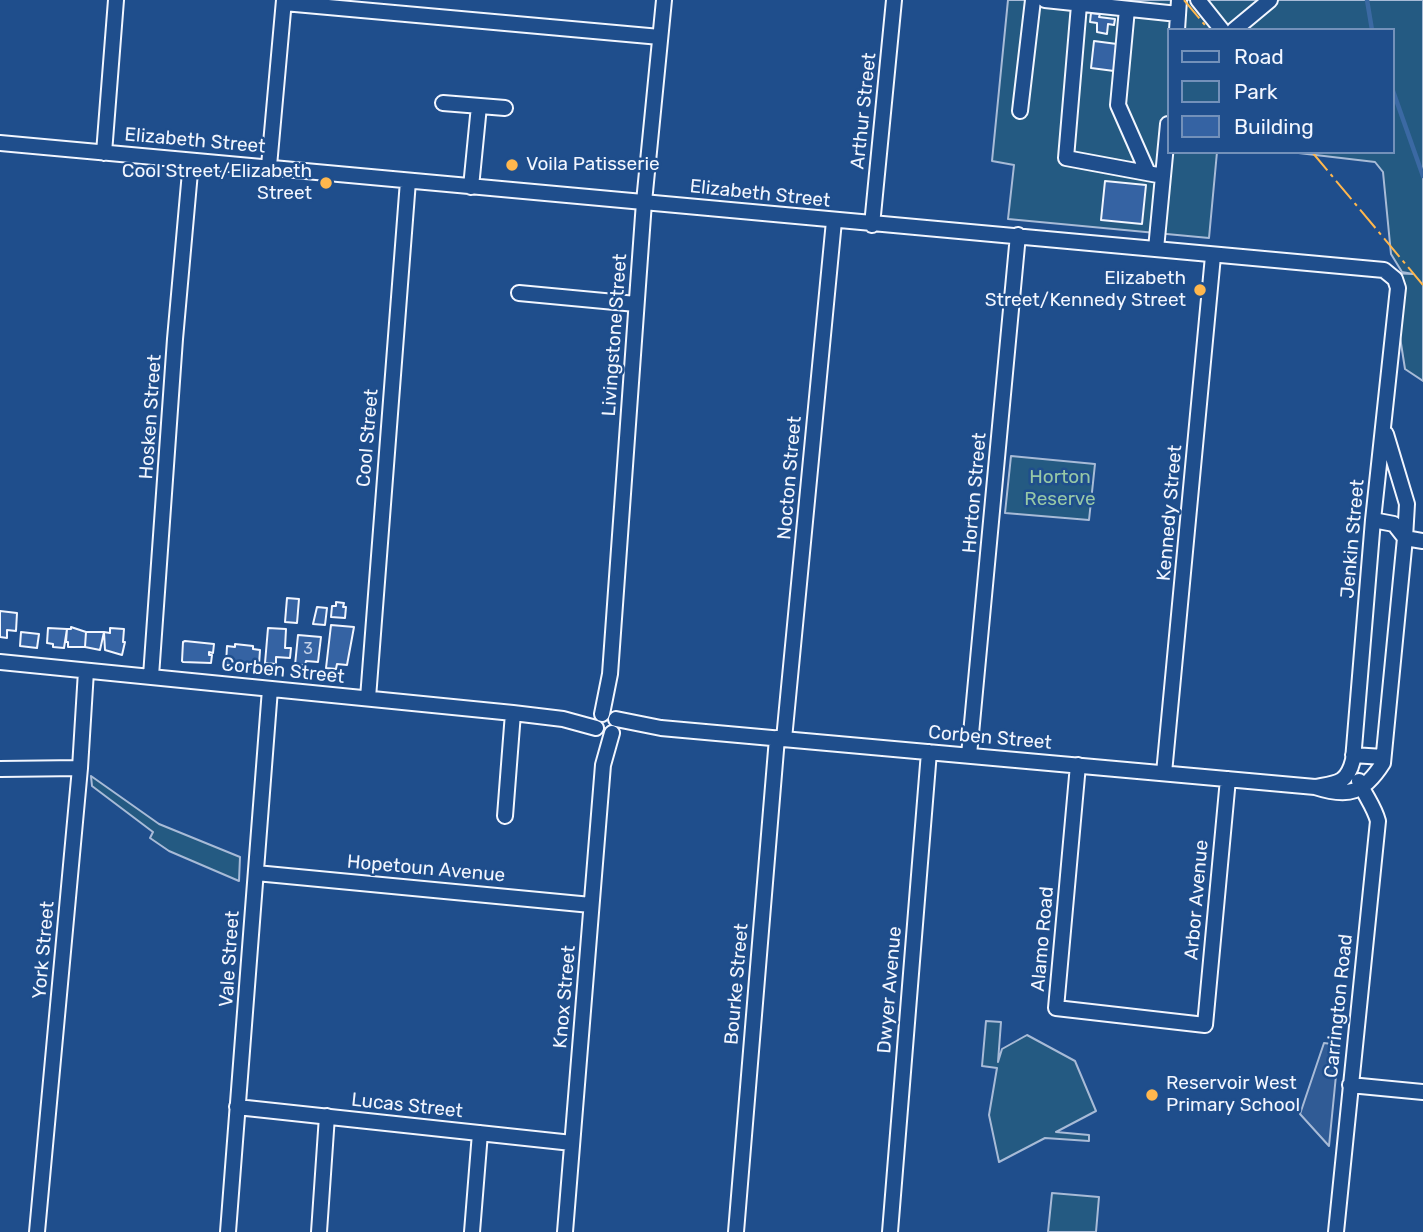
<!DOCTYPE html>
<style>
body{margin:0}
#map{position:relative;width:1423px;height:1232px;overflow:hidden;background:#1f4e8c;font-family:Rubik,sans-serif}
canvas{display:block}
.legend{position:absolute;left:1167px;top:28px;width:228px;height:126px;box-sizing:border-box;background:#1f4e8c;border:2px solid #7391ba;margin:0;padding:9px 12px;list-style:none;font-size:21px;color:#f2f6ff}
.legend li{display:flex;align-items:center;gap:14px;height:35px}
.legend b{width:35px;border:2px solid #7391ba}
</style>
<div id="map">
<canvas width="1423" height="1232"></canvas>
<ul class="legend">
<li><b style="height:9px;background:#1f4e8c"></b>Road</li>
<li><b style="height:19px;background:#245a82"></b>Park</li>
<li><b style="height:19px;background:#3563a3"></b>Building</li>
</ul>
</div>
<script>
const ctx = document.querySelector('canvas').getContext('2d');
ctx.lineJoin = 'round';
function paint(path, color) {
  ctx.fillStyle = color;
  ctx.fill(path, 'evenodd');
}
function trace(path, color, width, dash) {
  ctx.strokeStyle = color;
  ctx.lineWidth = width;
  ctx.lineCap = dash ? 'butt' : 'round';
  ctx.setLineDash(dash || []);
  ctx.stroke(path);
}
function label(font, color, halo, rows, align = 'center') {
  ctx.font = font + ' Rubik,sans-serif';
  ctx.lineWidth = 5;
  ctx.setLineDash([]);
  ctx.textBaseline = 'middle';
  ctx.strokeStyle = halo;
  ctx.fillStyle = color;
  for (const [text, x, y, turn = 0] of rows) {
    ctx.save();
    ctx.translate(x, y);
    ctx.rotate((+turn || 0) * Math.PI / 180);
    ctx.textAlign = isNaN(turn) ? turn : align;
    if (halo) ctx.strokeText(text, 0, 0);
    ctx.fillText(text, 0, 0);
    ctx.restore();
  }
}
const green = new Path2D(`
 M1008,0h415v381l-18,-12 -15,-96 23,1 -11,-2 -11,-18 -8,-82 -8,-10 -85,-10h103v-122h-224v122h48l-8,86 -201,-19 6,-54 -22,-4z
 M1011,456l84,8 -6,56 -84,-7z
 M91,776l68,48 81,33 -1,24 -70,-30 -19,-13 3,-6 -61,-46z
 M986,1021l15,1 -3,40 4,-13 25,-14 48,26 21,50 -40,21 33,3v6l-44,-3 -46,24 -10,-47 8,-47 -15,-2z
 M1052,1193l47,4 -3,35h-48z`);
paint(green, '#245a82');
trace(green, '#a8bbd7', 2);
const parking = new Path2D(`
 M1324,1043l15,2 -10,101 -29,-32z`);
paint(parking, '#305b95');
trace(parking, '#a8bbd7', 2);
trace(new Path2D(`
 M1367,0l5,30
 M1393,91l30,85`), '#3b69a3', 4.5);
const building = new Path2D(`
 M1091,13l9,1 -1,3 16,2 -1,6 -6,-1 -1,10 -10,-2v-9l-7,-1z
 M1094,41l23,3 -3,27 -23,-3z
 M1105,181l41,4 -4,39 -41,-4z
 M287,598l12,1 -2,24 -12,-1z
 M336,602l8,1 -1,4h3l-1,11 -14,-1 1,-11h4z
 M317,607l10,1 -2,17 -12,-1z
 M0,611l17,2 -1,18 -9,-1v8l-7,-1z
 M331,625l23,2 -7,38 -10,-1 -1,5 -10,-1z
 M71,627l15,5 -1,15h-17v-5h-2l1,-13h4z
 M48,628l19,1 -3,19 -11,-1v-3l-6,-1z
 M110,628l14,1 -1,13h2l-3,13 -17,-5 -1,-18 6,1z
 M268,628l18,1 -1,19h6l-1,10 -14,-1v7l-11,-1z
 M21,632l18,2 -2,14 -17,-2z
 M86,632h18l-4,18 -15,-3z
 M298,635l23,2 -3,25 -12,-1 -1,4h-10z
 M185,641l29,3 -1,9 -4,-1v3h3l-1,8 -28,-1 -1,-1 1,-19z
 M235,644l18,2v3l7,1 -1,15 -8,-1v3l-25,-2 1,-19 8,1z`);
paint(building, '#3563a3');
trace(building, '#f2f6ff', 2);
const minor = new Path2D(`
 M1045,0l133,14
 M1198,0l24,30
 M284,3l376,34
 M1079,5l-13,153 97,18
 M1127,9l-9,96 30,68
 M1177,30l2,-30
 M1234,30l36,-30
 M443,103l62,5
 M1020,111l13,-111
 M0,143l1384,127 11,9 3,9 -25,232 -20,240c-6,24 -16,23 -38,27
 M104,153l12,-153
 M269,166l15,-166
 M471,187l8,-81
 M872,225l22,-225
 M1156,249l12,-125
 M519,293l117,11
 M1373,520l21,4 11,14 18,3
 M0,662l513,51 50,6 33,9
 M151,676l24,-337 16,-178
 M368,698l40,-517
 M602,714l8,-40 34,-472 20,-202
 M616,719l45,9 654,59c34,11 49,6 68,-24l22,-225 2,-34 -21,-70
 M784,739l50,-518
 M969,755l49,-520
 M1353,755l30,2
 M1078,765l-22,243 149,17 23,-246
 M0,769l80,-1
 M1164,773l49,-517
 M505,816l8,-103
 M256,873l335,32
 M1350,1085l73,7
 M237,1107l335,36
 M37,1232l43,-464 6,-97
 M228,1232l42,-543
 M319,1232l8,-116
 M472,1232l8,-99
 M565,1232l38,-467 9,-32
 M736,1232l41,-494
 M890,1232l39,-480
 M1336,1232l42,-411c-4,-15 -13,-25 -19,-40`);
trace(minor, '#f2f6ff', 18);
trace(minor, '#1f4e8c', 14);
trace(new Path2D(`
 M1184,0l25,30
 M1312,152l111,133`), '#ffb74d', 2, [24, 5, 3.5, 5]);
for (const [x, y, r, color] of [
 [512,165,7,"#ffb74d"],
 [326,183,7,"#ffb74d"],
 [1200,290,7,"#ffb74d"],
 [1152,1095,7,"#ffb74d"]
]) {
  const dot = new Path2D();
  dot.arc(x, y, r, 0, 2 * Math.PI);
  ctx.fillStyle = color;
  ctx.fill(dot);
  trace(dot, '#1f4e8c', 2.5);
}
label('16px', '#c3d1e8', null, [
 ["3",308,649]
]);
label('19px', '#f2f6ff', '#1f4e8c', [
 ["Arthur Street",864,111,-84],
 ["Elizabeth Street",195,141,5],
 ["Elizabeth Street",760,194,6],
 ["Livingstone Street",615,335,-86],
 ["Hosken Street",151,417,-86],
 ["Cool Street",368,438,-85],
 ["Nocton Street",790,478,-85],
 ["Horton Street",975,493,-85],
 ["Kennedy Street",1170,513,-85],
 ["Jenkin Street",1353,539,-85],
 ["Corben Street",283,671,6],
 ["Corben Street",990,738,5],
 ["Hopetoun Avenue",426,869,5],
 ["Arbor Avenue",1197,900,-85],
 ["Alamo Road",1043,939,-85],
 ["York Street",44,950,-85],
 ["Vale Street",230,959,-86],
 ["Bourke Street",737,984,-85],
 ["Dwyer Avenue",890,990,-85],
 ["Knox Street",565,997,-85],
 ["Carrington Road",1339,1006,-84],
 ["Lucas Street",407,1106,6]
]);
label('19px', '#f2f6ff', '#1f4e8c', [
 ["Voila Patisserie",526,165],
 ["Cool Street/Elizabeth",312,172,"right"],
 ["Street",312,194,"right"],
 ["Elizabeth",1186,279,"right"],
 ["Street/Kennedy Street",1186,301,"right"],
 ["Reservoir West",1166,1084],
 ["Primary School",1166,1106]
], 'left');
label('19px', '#97c8a6', '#1f4e8c', [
 ["Horton",1060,478],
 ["Reserve",1060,500]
]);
</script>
